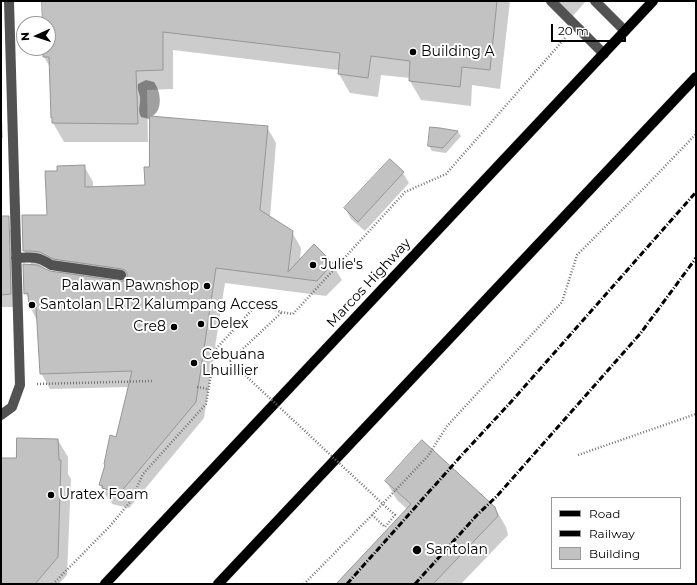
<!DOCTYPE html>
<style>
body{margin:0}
#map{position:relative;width:697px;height:585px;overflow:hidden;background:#fff;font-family:Montserrat,sans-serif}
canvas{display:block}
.frame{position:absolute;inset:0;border:2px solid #000;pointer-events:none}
.legend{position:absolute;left:551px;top:497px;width:130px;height:72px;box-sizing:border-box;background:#fff;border:1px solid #999;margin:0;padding:5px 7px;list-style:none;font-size:12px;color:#000}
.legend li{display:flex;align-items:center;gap:8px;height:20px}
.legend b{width:20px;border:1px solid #999}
.north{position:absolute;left:16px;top:16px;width:40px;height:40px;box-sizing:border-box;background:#fff;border:1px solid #999;border-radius:50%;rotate:267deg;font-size:11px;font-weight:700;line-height:16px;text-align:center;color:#000}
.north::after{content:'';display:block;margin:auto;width:14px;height:18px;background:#000;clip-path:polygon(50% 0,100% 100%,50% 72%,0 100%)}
.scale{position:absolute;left:551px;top:24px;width:75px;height:18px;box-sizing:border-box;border:2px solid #000;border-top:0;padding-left:5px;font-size:12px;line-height:14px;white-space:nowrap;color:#000;-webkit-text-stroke:3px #fff;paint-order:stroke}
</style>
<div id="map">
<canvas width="697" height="585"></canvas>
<div class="frame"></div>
<ul class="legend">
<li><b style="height:5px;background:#000"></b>Road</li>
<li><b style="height:5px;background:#000"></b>Railway</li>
<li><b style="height:11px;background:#c2c2c2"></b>Building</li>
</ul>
<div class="north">N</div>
<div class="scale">20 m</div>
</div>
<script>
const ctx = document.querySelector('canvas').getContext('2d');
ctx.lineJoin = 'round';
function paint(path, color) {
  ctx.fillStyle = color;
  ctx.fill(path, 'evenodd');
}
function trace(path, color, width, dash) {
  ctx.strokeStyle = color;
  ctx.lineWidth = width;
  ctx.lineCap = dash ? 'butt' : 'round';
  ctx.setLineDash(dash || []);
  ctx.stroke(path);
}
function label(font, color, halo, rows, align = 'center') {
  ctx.font = font + ' Montserrat,sans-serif';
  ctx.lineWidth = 4;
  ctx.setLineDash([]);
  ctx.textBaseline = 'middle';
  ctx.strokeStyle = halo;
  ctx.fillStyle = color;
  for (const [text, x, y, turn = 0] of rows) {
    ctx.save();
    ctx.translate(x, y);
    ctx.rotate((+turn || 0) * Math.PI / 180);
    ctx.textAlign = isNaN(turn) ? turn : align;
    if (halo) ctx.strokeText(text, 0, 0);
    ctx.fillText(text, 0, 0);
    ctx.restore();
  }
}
paint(new Path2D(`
 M146,80l8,2c5,7 8,19 4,28 -2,4 -6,6 -9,9l-8,-2c-4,-8 0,-12 -1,-20 -1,-6 -3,-6 -2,-13z`), '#a0a0a0');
paint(new Path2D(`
 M43,1h467l-10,88 -28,-4 -1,21 -50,-6 -11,-19v-3l-29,-3 -3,22 -28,-4 -11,-19v-4l-166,-20v39l-26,1 1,52h-84l-11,-19v-3l-1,-3 -2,-50 -6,-10v-9h4v-24h-4z
 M556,1h30l-14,16z
 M1,116l1,2 1,20h-2z
 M267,127l9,16 -6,74 22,15 9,16 -1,13 14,-15 18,18 10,16 -16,16 -101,-13 -21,135 -75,90 -17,-4 -1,-3h-2l-9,-16 6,-19 -1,-2 12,-26 12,-51 -79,2 -9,-16 -3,-51 -8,-15v-6l-5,-8 7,-27 -8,-15 24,-35 10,-44 26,-6 9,16v6l53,-3zM38,266l12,2 12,6 -12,-2z
 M431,128l27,4 3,4 -15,17 -14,-2 -3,-5z
 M403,173l6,10 -44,48 -14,-12 -6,-11z
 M8,225l8,13 2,69h-17v-81z
 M58,440l10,17v17l3,5 -4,96 -8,9h-58v-125h16z
 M386,481l109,27 11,19 2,8 -47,49h-124l70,-75 -10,-9z`), '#0003');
const building = new Path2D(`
 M42,1h455l-7,69 -28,-3 -2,20 -51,-6 1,-20 -39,-5 -3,22 -30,-4 2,-21 -177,-21v38l-27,1 2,53 -86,-1v-6l-1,1 -2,-61h-6v-9h5v-24h-5z
 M150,116l118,10 -8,84 33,21 -5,41 26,-28 19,19 -16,18 -101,-13 -20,134 -76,91 -18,-5 1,-2 -4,-1 6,-20 -1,-1 6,-29 6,2 16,-66 -92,3 -4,-67 -7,1 -1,-15 -4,1 -1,-30 14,1 13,6 70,10h3l3,-2 1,-3v-3l-2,-3 -3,-1 -69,-10 -13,-7 -9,-1h-8l-1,-36h25l-2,-44h12v-5l28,-1v22l60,-2 -1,-18h5z
 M430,127l10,1 18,3 -15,17 -15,-2z
 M390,159l14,13 -46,50 -14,-14z
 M1,216h8l2,78 -10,1z
 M17,438l41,1 1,21h2l-3,97 -23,27h-34v-126h15z
 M422,440l73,67 3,9 -65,68h-97l75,-80 -26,-23z`);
paint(building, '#c2c2c2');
trace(building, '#969696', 1);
const major = new Path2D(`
 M105,584l548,-583
 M218,584l478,-507`);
trace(major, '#dbdbdb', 11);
trace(new Path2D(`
 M230,361l51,-48
 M37,384l115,-3
 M197,387l11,2
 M578,455l118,-41
 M372,515l13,12 10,-12 -11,-10
 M53,584l57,-58 20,-24 13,-28 63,-70 9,-54 43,-47 23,9 12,2 112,-122 41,-18 119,-136
 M304,584l68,-69 56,-59 19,-30 115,-124 15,-47 71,-71 48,-50`), '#747474', 2.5, [1, 2]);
trace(new Path2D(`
 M551,1l53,53
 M595,1l30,30
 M16,258c16,-1 22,-2 35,7l70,10
 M1,415l11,-8 8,-22 -11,-384`), '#525252', 10);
trace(major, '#000', 10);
trace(new Path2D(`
 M347,584l113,-127 50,-54 186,-211
 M415,584l62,-69 20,-19 143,-162 56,-76`), '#000', 3, [6, 2, 1, 2]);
trace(new Path2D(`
 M230,361l154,144`), '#747474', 2.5, [1, 2]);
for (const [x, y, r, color] of [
 [413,52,4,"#000"],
 [313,265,4,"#000"],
 [207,286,4,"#000"],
 [32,305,4,"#000"],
 [201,324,4,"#000"],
 [174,327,4,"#000"],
 [194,363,4,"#000"],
 [51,495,4,"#000"],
 [417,550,5,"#000"]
]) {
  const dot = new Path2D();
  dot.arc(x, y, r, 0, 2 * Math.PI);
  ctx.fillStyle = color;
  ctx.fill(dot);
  trace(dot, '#fff', 1.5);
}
label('14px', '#000', '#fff', [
 ["Building A",421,52],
 ["Julie's",321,265],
 ["Palawan Pawnshop",199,286,"right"],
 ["Santolan LRT2 Kalumpang Access",40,305],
 ["Delex",209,324],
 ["Cre8",166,327,"right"],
 ["Cebuana",202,355],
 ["Lhuillier",202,371],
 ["Uratex Foam",59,495],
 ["Santolan",426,550]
], 'left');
label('14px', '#000', '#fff', [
 ["Marcos Highway",369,283,-47]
]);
</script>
